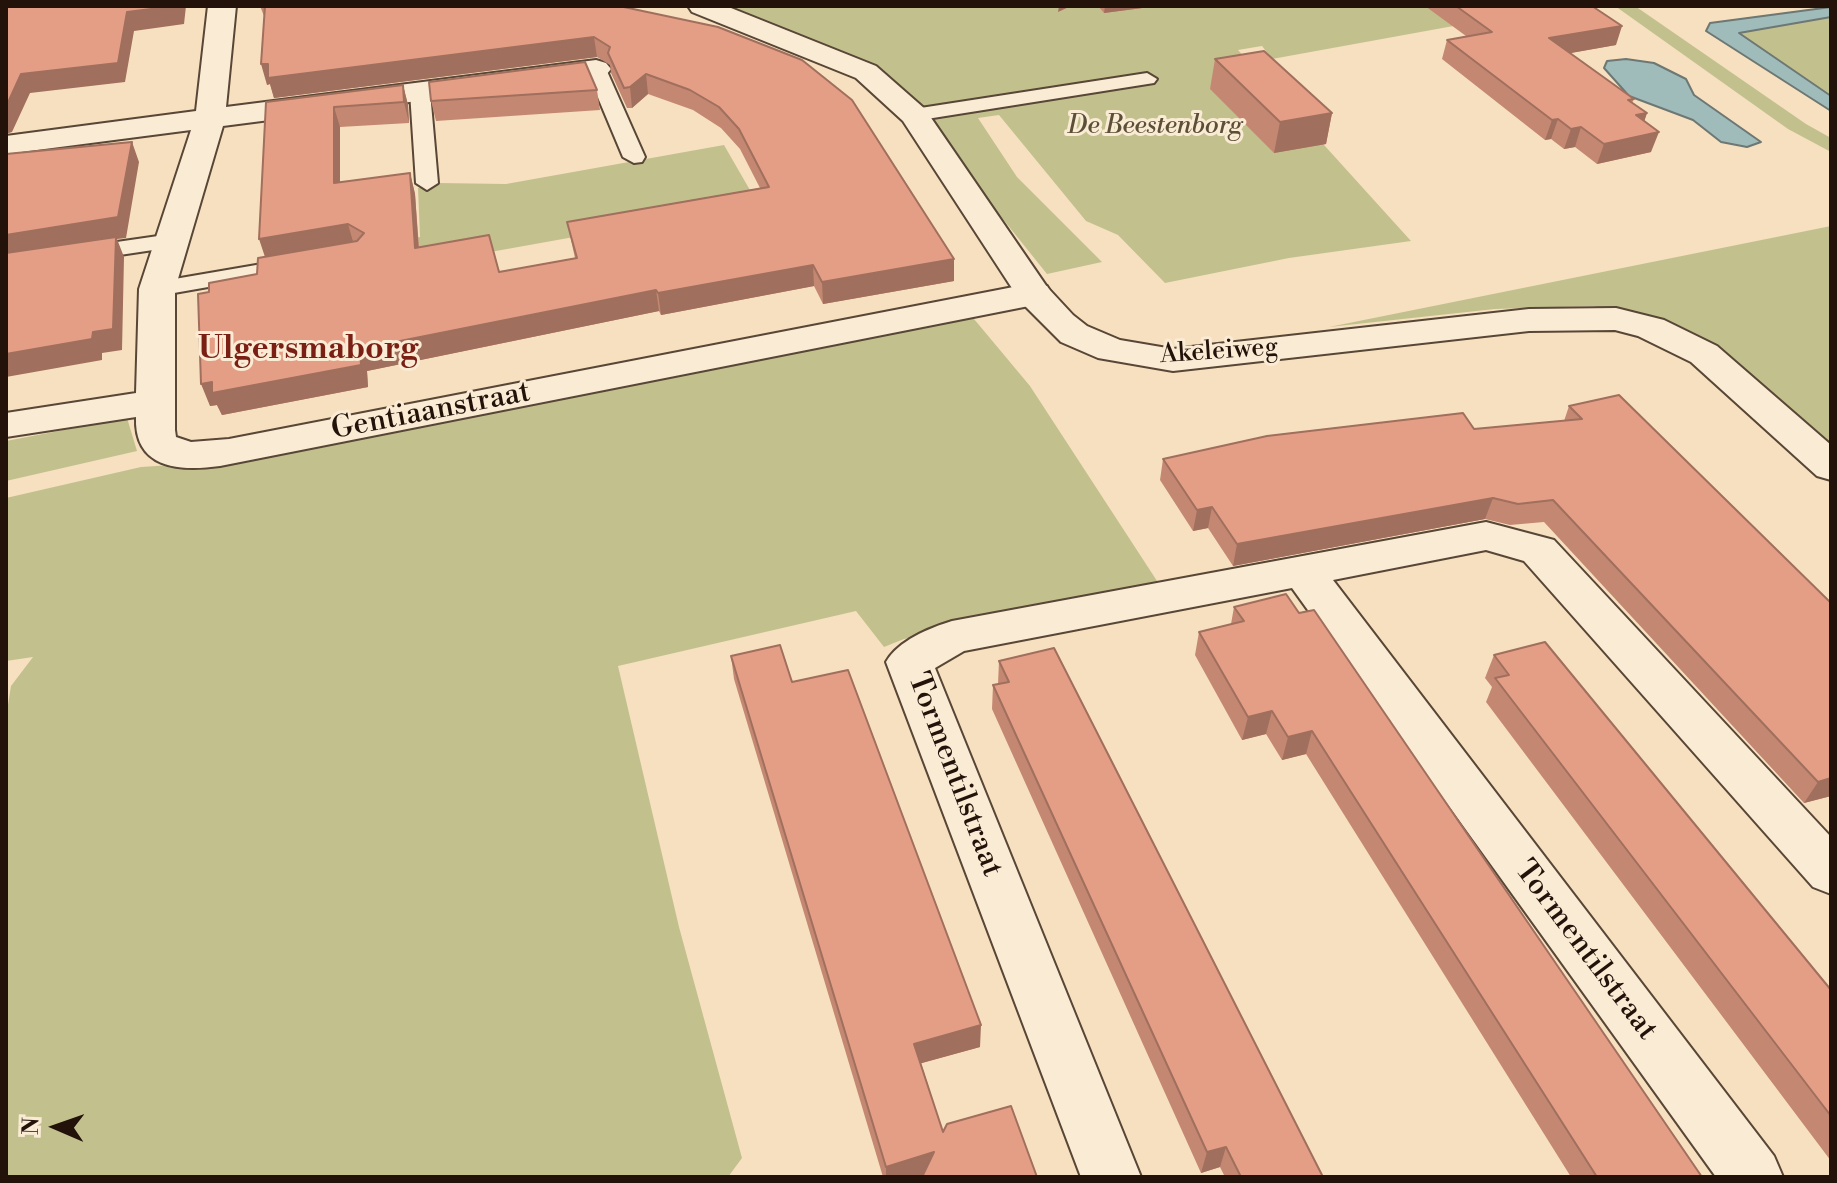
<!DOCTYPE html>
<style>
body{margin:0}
#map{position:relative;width:1837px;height:1183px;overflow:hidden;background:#f7e0bf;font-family:"Libre Bodoni",serif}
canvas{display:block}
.frame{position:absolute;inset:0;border:8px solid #231209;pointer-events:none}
.north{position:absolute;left:16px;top:1087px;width:80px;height:80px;-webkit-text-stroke:6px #faebd5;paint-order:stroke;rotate:272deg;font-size:22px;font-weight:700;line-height:32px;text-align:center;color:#231209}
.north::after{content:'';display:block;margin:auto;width:28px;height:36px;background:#231209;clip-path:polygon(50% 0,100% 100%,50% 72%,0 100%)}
</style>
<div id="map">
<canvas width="1837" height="1183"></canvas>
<div class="frame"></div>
<div class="north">N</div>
</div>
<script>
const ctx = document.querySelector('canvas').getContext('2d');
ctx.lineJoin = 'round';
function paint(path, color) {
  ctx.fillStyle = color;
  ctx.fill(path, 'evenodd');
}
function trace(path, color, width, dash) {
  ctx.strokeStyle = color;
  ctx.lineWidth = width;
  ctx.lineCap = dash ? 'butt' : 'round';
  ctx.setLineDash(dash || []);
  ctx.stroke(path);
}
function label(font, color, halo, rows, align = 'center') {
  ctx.font = font + ' "Libre Bodoni",serif';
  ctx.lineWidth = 6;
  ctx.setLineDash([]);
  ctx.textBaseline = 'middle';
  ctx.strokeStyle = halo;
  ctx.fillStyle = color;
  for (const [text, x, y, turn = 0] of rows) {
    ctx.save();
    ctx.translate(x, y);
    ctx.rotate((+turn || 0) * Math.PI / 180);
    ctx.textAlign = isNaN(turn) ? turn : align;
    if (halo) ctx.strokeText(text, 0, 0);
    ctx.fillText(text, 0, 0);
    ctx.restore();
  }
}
paint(new Path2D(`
 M724,6h790l11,7 -253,46 -10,-13 -24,4 173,191 -122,17 -124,25 -47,-48 -32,-14 -87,-106 -21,3 39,59 85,85 -55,12 -126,-157 -56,-46z
 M1615,6h20l171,118 25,14v14l-43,-23z
 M1831,17v78l-92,-62v-2z
 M724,145l34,59 -368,66 -24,-23 54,-10 -2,-49 21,-5 67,1z
 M1831,226v227l-187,-134 -51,-13 -98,3 -166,18z
 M969,313l61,73 129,198 -255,55 -20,8 -28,-36 -238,55 61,261 63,231 -14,19h-722v-460l5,-31 22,-29 -27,4v-163l135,-31 61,-4z
 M127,418l10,33 -131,30v-40z`), '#c2c18e');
const water = new Path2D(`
 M1831,7v10l-92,16 92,63v15l-125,-80 4,-8z
 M1626,59l28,4 32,16 8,16 67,47 -14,5 -26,-5 -28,-22 -64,-24 -25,-28 3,-7z`);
paint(water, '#9fbbba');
trace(water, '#6d7773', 2);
const service = new Path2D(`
 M596,63l10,6 39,88 -3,5 -8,1 -11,-6 -37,-88z
 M1147,73l10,6 -3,4 -240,38 -10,-6 10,-6z
 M420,86l10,6 8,91 -11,7 -11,-7 -6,-91z
 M172,234l8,2 4,5 -4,5 -174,26v-14z
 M297,258l12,7 -4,5 -148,26 -12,-7 12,-7z`);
const minor = new Path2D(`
 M208,6h28l-10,101 370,-47 10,3 5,6 -5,6 -10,3 -373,48 -48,163v141l1,7 15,5 38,-3 805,-156 13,3 5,8 -5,8 -13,3 -814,161c-42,6 -86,2 -84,-49l-130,20v-24l130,-20 3,-104 52,-159 -185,24v-18l190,-25z
 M1486,522l68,18 277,297v57l-18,-7 -289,-326 -38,-11 -153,30 441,576 9,21h-67l-424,-589 -328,63 -29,17 206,509h-60l-195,-515c12,-21 43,-34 66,-41z`);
const tertiary = new Path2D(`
 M688,6h38l150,60 49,43 122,178 26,28 14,11 33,14 53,9 356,-40 87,-1 48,12 53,26 114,99v35l-14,-4 -126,-114 -53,-26 -23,-6 -86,1 -356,40 -75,-13 -37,-16 -40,-40 -118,-181 -47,-43 -164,-66z`);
trace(service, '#584636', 4);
trace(minor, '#584636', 4);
trace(tertiary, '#584636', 4);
paint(service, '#faebd5');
paint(minor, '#faebd5');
paint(tertiary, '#faebd5');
paint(new Path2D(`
 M260,6h359l335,253v22l-131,23 -9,-18 -153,29 -2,-4 -292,60 1,16 -146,28 -5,-10 -7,1 -1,-114 48,-18 8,-17 1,-155 137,-17 5,20 1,18 -69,4v55l70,-9 5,21 4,53 80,25 76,-14 -8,-36 193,-34 -20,-39 -19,-21 -28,-18 -45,-16 -16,14h-5l-16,-35 -1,-8 -13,-8 -323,41 -4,-14 -3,1 -3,-69z
 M1098,6h52v1l-46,6z
 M1425,6h167l24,39 -46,8 64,46 -2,4 15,10 -3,8 7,31 -54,12 -22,-17 -11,2 -13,-10 -6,1 -103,-81 5,-19 19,-4z
 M1215,59l117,54 -6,31 -52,9 -64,-64z
 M597,90l3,20 -164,11 -5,-20z
 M1569,406l262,197v193l-27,7 -260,-281 -34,3 -25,-6 -252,47 -25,-38 -15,3 -33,-51 3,-21 401,-38z
 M1234,607l468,570h-131l-265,-423 -24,6 -16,-26 -24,6 -47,-85 4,-23 32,-8z
 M1494,655l337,335v171l-345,-459 6,-15 -7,-9z
 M731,656l61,26 188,365 -59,16 22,69 -20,44 -5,1h-35l-149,-498z
 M999,661l324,516h-98l-5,-10 -19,6 -209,-464 1,-24 5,-1z`), '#c48872');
paint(new Path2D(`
 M175,6h11l-2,18 -50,7 -9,51 -95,11 -18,39 -6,2v-27l15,-33 106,-62z
 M1059,6h12l-13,6z
 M1105,6h45v1l-46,6z
 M1622,26l-6,19 -73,13 6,-20z
 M594,37l3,20 -323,41 -4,-14 -3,1 -6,-21z
 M646,74l2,20 -16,14 -2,-21z
 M403,85l5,20 1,18 -5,-21z
 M334,107l6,20v77l-6,-21z
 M1332,113l-6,31 -52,9 6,-31z
 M1647,113l-7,21 -4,-19z
 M1558,119l-7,20 -6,1 7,-20z
 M1581,127l-6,20 -11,2 7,-20z
 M1659,132l-8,20 -54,12 7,-20z
 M132,142l7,20 -13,76 -9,1 7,18 -2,93 -20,3v7l-96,17v-23l87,-22 -87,-74v-23z
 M410,173l5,21 5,76 -5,-22z
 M348,224l6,21 -88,15 -7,-21z
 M954,259v22l-131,23 -1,-22z
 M813,265l1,21 -153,29 -3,-22z
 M656,290l3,21 -292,60 1,16 -146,28 -5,-10 -7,1 -9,-22 159,-35z
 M1493,498l-8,21 -252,47 4,-22z
 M1212,507l-4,21 -15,3 4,-21z
 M1272,711l-6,23 -24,6 6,-23z
 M1312,731l-6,23 -24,6 6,-23z
 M1831,778v18l-27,7 14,-21z
 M981,1025l-1,22 -65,18 -1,-21z
 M1226,1147l-6,20 -19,6 6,-21z
 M934,1152v20l-16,5h-32v-10z`), '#a06f5d');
const building = new Path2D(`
 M6,6h169l-48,6 -9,51 -97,11 -15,33z
 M265,6h354l99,21 84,33 50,40 102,159 -132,23 -9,-17 -155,28 -2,-3 -296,59 1,16 -149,28v-11l-11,2 -3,-90 11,-2v-9l48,-9 1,-16 99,-17 7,-8 -16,-9 -89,15 7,-137 137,-17 1,17 -70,5v76l76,-10 5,75 74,-13 10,37 78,-14 -10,-36 202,-35 -30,-58 -20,-22 -29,-17 -44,-16 -16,13 -6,1 -16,-35 2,-6 -16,-10 -326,41v-14h-7z
 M1456,6h136l30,20 -73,12 85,61 -6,1 19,13 -11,2 23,17 -55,12 -23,-17 -10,2 -13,-10 -6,1 -105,-80 45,-8z
 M1264,51l68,62 -52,9 -65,-63z
 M585,62l12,28 -166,11 -2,-19z
 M132,142l-14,75 -112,18v-81z
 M116,237l-3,92 -20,3 -1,7 -86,15v-101z
 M1619,395l212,208v175l-13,4 -265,-282 -35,4 -25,-6 -256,46 -25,-37 -15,3 -34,-51 104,-23 196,-23 11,16 108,-10 -13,-13z
 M1286,594l13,19 15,-3 388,567h-105l-285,-446 -24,6 -16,-26 -24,6 -49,-85 45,-11 -10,-14z
 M1545,642l286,348v126l-336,-438 14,-3 -15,-20z
 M780,645l12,37 56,-12 133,355 -67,19 29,88 4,-8 64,-18 26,71h-115l12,-25 -48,15 -155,-511z
 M1054,648l269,529h-82l-15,-30 -19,5 -214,-467 16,-3 -10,-21z`);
paint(building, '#e49e85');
trace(building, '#a06f5d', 2);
label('italic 26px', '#5b4f38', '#faebd5', [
 ["De Beestenborg",1155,127]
]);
label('26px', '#231209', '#faebd5', [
 ["Akeleiweg",1219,352,-4]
]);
label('30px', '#231209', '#faebd5', [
 ["Gentiaanstraat",431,412,-11],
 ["Tormentilstraat",954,775,69],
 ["Tormentilstraat",1585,951,53]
]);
label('bold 32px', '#7a1f14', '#faebd5', [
 ["Ulgersmaborg",308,350]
]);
</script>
